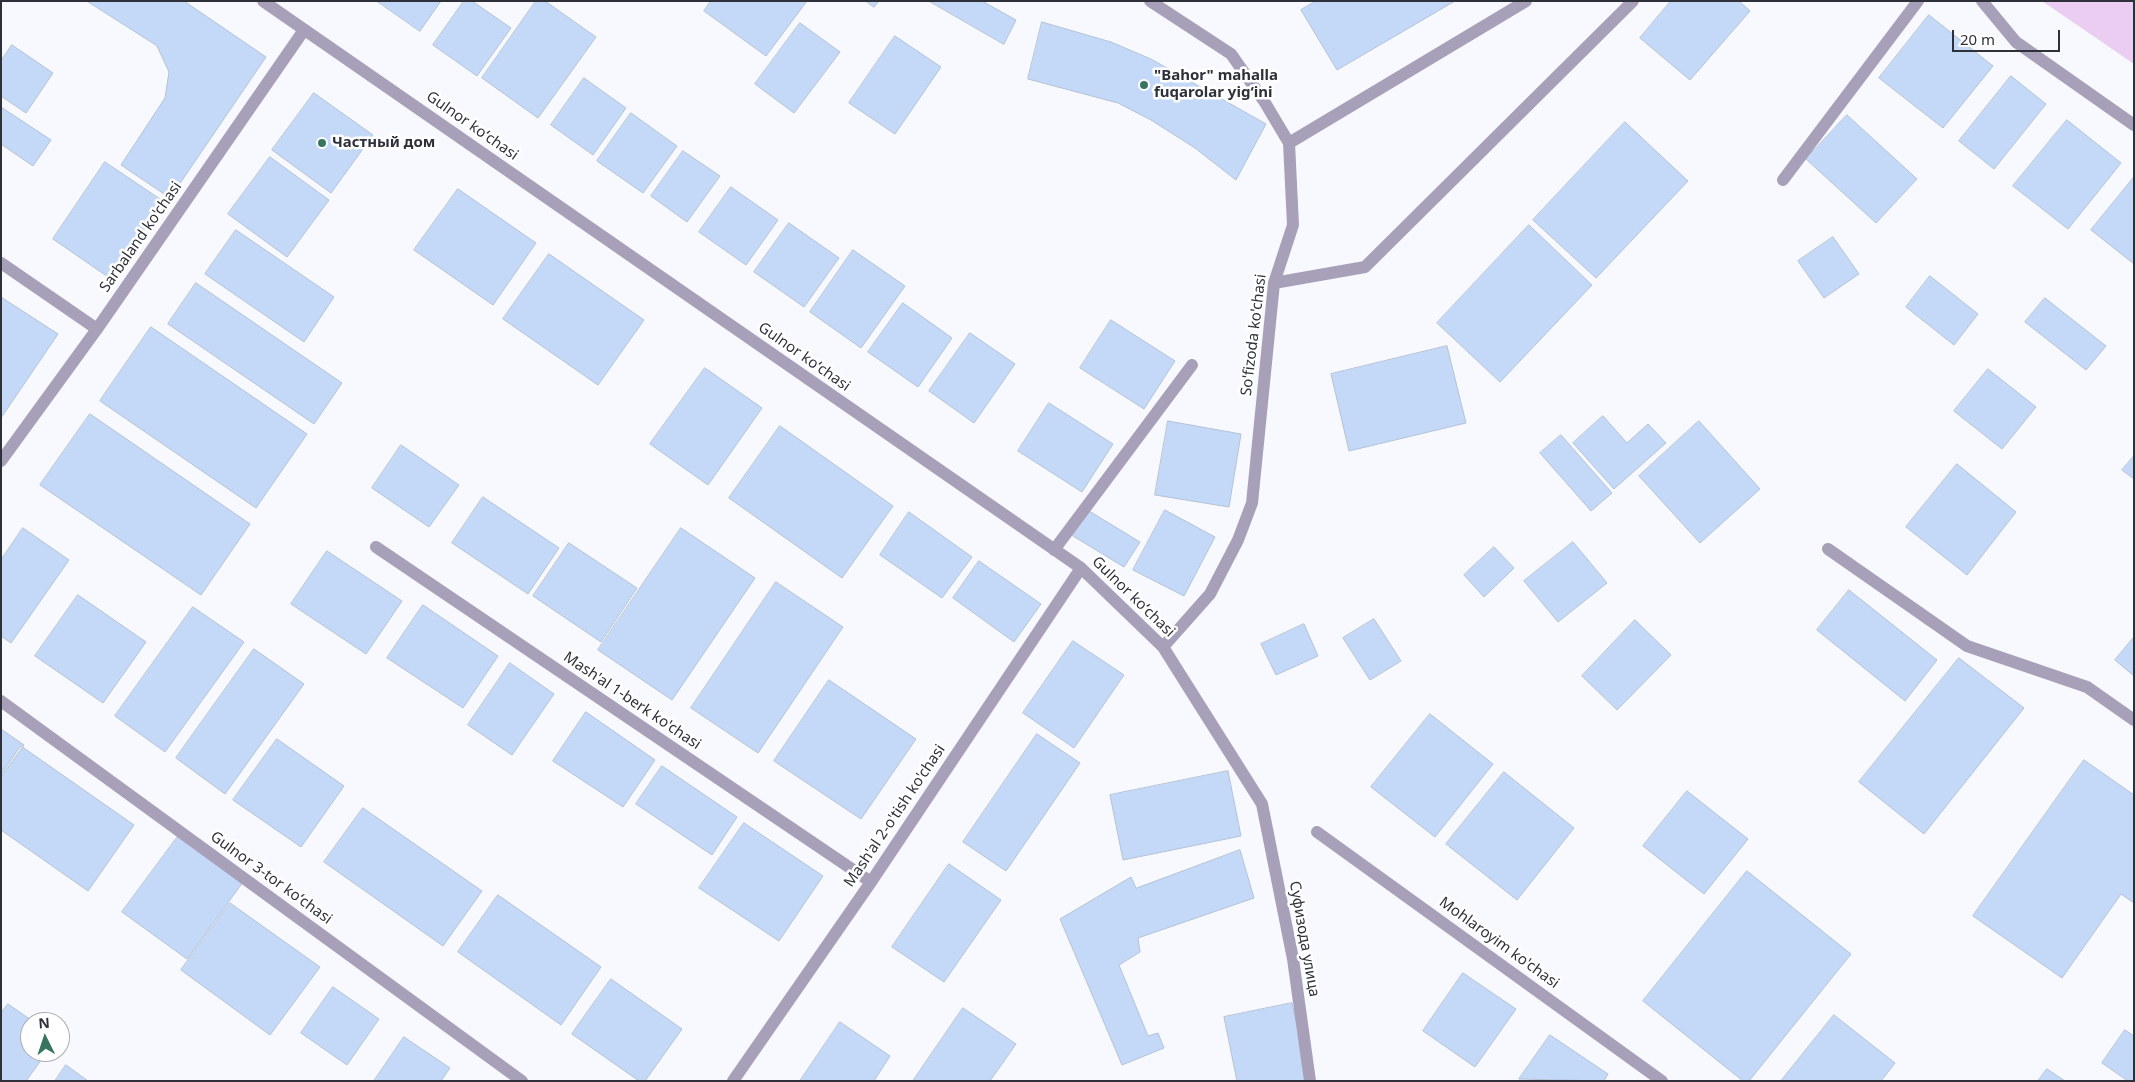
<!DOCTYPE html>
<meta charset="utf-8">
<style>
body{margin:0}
#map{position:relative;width:2135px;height:1082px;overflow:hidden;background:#f8f9fe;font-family:"Noto Sans",sans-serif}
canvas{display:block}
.frame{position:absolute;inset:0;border:2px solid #2f313a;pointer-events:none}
.north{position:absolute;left:20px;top:1012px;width:50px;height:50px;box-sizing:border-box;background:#fff;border:1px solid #acadb0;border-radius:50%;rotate:356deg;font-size:14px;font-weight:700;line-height:20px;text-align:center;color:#2f313a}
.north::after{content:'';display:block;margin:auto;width:18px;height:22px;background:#387561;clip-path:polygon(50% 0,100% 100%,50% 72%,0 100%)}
.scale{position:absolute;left:1952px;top:30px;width:108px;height:22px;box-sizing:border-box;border:2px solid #2f313a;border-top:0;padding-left:6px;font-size:15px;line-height:18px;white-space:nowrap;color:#2f313a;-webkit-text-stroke:4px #fff;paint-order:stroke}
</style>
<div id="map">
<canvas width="2135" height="1082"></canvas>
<div class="frame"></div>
<div class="north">N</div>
<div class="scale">20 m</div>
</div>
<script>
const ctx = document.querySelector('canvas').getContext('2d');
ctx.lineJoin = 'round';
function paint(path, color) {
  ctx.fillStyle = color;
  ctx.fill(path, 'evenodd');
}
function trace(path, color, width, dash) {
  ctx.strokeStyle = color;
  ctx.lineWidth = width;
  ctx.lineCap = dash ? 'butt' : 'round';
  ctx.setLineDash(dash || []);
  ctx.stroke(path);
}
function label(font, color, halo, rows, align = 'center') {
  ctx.font = font + ' "Noto Sans",sans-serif';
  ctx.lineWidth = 5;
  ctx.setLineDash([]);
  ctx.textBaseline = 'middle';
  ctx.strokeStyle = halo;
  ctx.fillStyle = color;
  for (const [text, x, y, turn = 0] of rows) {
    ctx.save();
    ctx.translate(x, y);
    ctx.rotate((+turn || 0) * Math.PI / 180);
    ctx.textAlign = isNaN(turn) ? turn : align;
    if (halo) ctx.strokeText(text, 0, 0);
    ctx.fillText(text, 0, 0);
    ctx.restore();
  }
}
paint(new Path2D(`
 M2042,1h92v63z`), '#ebcdf1');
const building = new Path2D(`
 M87,1h97l82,56 -96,141 -49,-33 44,-67 4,-26 -12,-26z
 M377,1h64l-21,30z
 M464,1h8l39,27 -34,48 -44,-31z
 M536,1h9l51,36 -58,81 -56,-40z
 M711,1h96l-41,55 -62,-45z
 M866,1h13l-5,6z
 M929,1h53l34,19 -12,24z
 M1316,1h139l-118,69 -36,-60z
 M1671,1h68l11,10 -60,69 -50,-42z
 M1929,15l64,51 -50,62 -64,-50z
 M1042,22l69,20 40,17 115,65 -30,56 -41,-32 -44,-28 -33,-17 -90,-24z
 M800,23l40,29 -46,61 -39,-29z
 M895,36l46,31 -46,67 -46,-31z
 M12,45l41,28 -27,40 -25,-17v-35z
 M2011,76l35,28 -52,65 -35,-28z
 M584,78l42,30 -33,47 -42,-30z
 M314,93l59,42 -42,58 -59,-43z
 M1,107l50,33 -18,26 -32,-22z
 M631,113l46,33 -34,47 -46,-32z
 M1847,115l70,64 -41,44 -70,-64z
 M2067,120l54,43 -53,66 -55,-43z
 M1625,122l63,59 -92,97 -63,-58z
 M683,151l37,25 -33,46 -36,-26z
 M270,157l59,43 -42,57 -59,-43z
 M105,162l58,39 -52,78 -58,-40z
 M2134,177v87l-43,-34z
 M731,187l47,33 -32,45 -47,-33z
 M458,189l78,54 -43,62 -79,-55z
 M789,223l50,35 -35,49 -50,-35z
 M1529,225l63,60 -92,97 -63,-59z
 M236,230l98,67 -30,45 -99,-68z
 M1833,237l26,37 -35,24 -26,-37z
 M853,250l52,36 -44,62 -51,-36z
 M549,254l95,66 -46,65 -95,-66z
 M1930,276l48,38 -24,31 -48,-38z
 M196,283l146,100 -28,41 -146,-100z
 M1,297l57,37 -57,84z
 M2045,298l61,48 -20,24 -61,-48z
 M903,303l49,35 -34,49 -50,-35z
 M1111,320l64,41 -31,48 -64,-41z
 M151,327l156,107 -51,74 -156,-107z
 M970,333l45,31 -41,59 -45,-32z
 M1447,346l19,77 -117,28 -18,-77z
 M705,368l57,40 -54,77 -58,-41z
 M1988,369l48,38 -34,42 -48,-38z
 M1049,403l64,41 -31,48 -64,-41z
 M90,414l160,110 -49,71 -161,-110z
 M1603,416l24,27 21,-19 18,19 -52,46 -41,-46z
 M1168,421l73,13 -12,73 -74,-12z
 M1699,421l61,68 -60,54 -61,-67z
 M780,426l113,80 -51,72 -113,-80z
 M1561,435l51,58 -21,18 -51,-58z
 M401,445l58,40 -30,42 -57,-39z
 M2134,456v23l-12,-9z
 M1957,464l59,48 -49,63 -61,-48z
 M483,497l76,51 -31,46 -76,-51z
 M1165,510l50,27 -31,59 -51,-26z
 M1089,511l51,31 -16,25 -51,-31z
 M909,512l63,45 -30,41 -62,-43z
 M23,528l46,32 -58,83 -10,-7v-76z
 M681,528l74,50 -83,122 -74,-50z
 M1573,542l34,41 -49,39 -34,-41z
 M569,543l68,45 -36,54 -68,-46z
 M1494,547l20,21 -30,29 -20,-22z
 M327,551l75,50 -36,53 -75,-50z
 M979,561l62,43 -27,38 -61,-44z
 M776,582l67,45 -85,126 -67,-45z
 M1849,590l88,70 -32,41 -88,-71z
 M78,595l68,47 -43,61 -68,-47z
 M423,605l75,51 -35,52 -76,-50z
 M193,607l51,35 -79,110 -50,-36z
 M1374,619l27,42 -31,19 -27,-42z
 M1635,620l36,35 -54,55 -35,-34z
 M1304,624l14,32 -42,19 -15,-31z
 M2134,637v39l-19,-16z
 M1073,641l51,34 -50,73 -51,-35z
 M254,649l50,35 -79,110 -49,-36z
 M1959,658l65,50 -100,126 -65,-52z
 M510,663l44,31 -42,61 -44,-30z
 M829,680l87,59 -55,80 -87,-58z
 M586,712l69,48 -32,47 -70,-46z
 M1430,714l63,50 -58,73 -64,-50z
 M1,729l23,16 -23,32z
 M1037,734l43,29 -74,108 -43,-29z
 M277,739l67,47 -43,61 -68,-47z
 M21,746l113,79 -46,66 -87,-61v-55z
 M2084,760l50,35v108l-13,-9 -59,84 -89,-62z
 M662,766l75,51 -25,38 -76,-51z
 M1228,771l13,65 -118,24 -13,-65z
 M1504,772l70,56 -57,72 -71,-56z
 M1687,791l61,48 -44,55 -61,-48z
 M363,808l119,83 -39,55 -119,-84z
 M744,823l79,53 -44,65 -80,-53z
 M179,835l64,47 -56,77 -65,-47z
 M1240,850l14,48 -116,40 2,14 -21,13 29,71 10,-3 6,15 -42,17 -62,-146 71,-42 5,11z
 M949,864l52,36 -57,82 -52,-35z
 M1747,871l104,83 -102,127h-6l-100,-80z
 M498,895l103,72 -40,58 -103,-73z
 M230,903l90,64 -50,68 -89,-65z
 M1463,973l53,36 -41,58 -52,-36z
 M611,979l71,50 -37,52h-6l-67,-47z
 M333,987l46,32 -32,46 -46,-32z
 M1292,1003l17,78h-72l-13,-64z
 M8,1004l26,18h-4v30h17l-21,29h-25v-68z
 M963,1008l53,36 -26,37h-77z
 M1834,1015l61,48 -14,18h-100z
 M840,1022l50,34 -16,25h-74z
 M2125,1030l9,6v45h-6l-26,-18z
 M1550,1035l58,39 -4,7 -85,-2z
 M404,1037l46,31 -9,13h-67z
 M66,1065l22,16h-33z
 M2047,1069l18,12h-27z`);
paint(building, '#c3d9f7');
trace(building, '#b3c2d6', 1);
trace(new Path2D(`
 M263,1l818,567 82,79 99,157 31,155 17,122
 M1150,1l81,53 33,47 25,42 4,82 -19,58 -22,220 -14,37 -28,54 -47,53
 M1982,1l34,41 118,83
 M1289,143l237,-142
 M1783,180l135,-179
 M1,263l96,66
 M1274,283l91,-16 268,-266
 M1,461l96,-132 207,-299
 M376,547l495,335
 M1828,549l139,97 120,41 47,33
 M1054,550l138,-185
 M1,701l521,380
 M1317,832l345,249
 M733,1081l138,-199 210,-314`), '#a8a0b9', 12);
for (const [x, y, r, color] of [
 [1144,85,5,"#387561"],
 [322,143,5,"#387561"]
]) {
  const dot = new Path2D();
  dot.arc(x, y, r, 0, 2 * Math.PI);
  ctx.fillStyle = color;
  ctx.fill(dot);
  trace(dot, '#fff', 2);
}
label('bold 15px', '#2f313a', '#fff', [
 ["\"Bahor\" mahalla",1154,76],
 ["fuqarolar yig‘ini",1154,93],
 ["Частный дом",332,143]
], 'left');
label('15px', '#2f313a', '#fff', [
 ["Gulnor koʻchasi",472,126,35],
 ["Sarbaland ko'chasi",141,237,-55],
 ["So'fizoda ko'chasi",1254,335,-83],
 ["Gulnor koʻchasi",804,357,35],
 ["Gulnor koʻchasi",1133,597,44],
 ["Mash'al 1-berk ko'chasi",632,701,34],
 ["Mash'al 2-o'tish ko'chasi",895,816,-56],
 ["Gulnor 3-tor koʻchasi",271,878,36],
 ["Суфизода улица",1304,939,80],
 ["Mohlaroyim ko'chasi",1499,943,36]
]);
</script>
